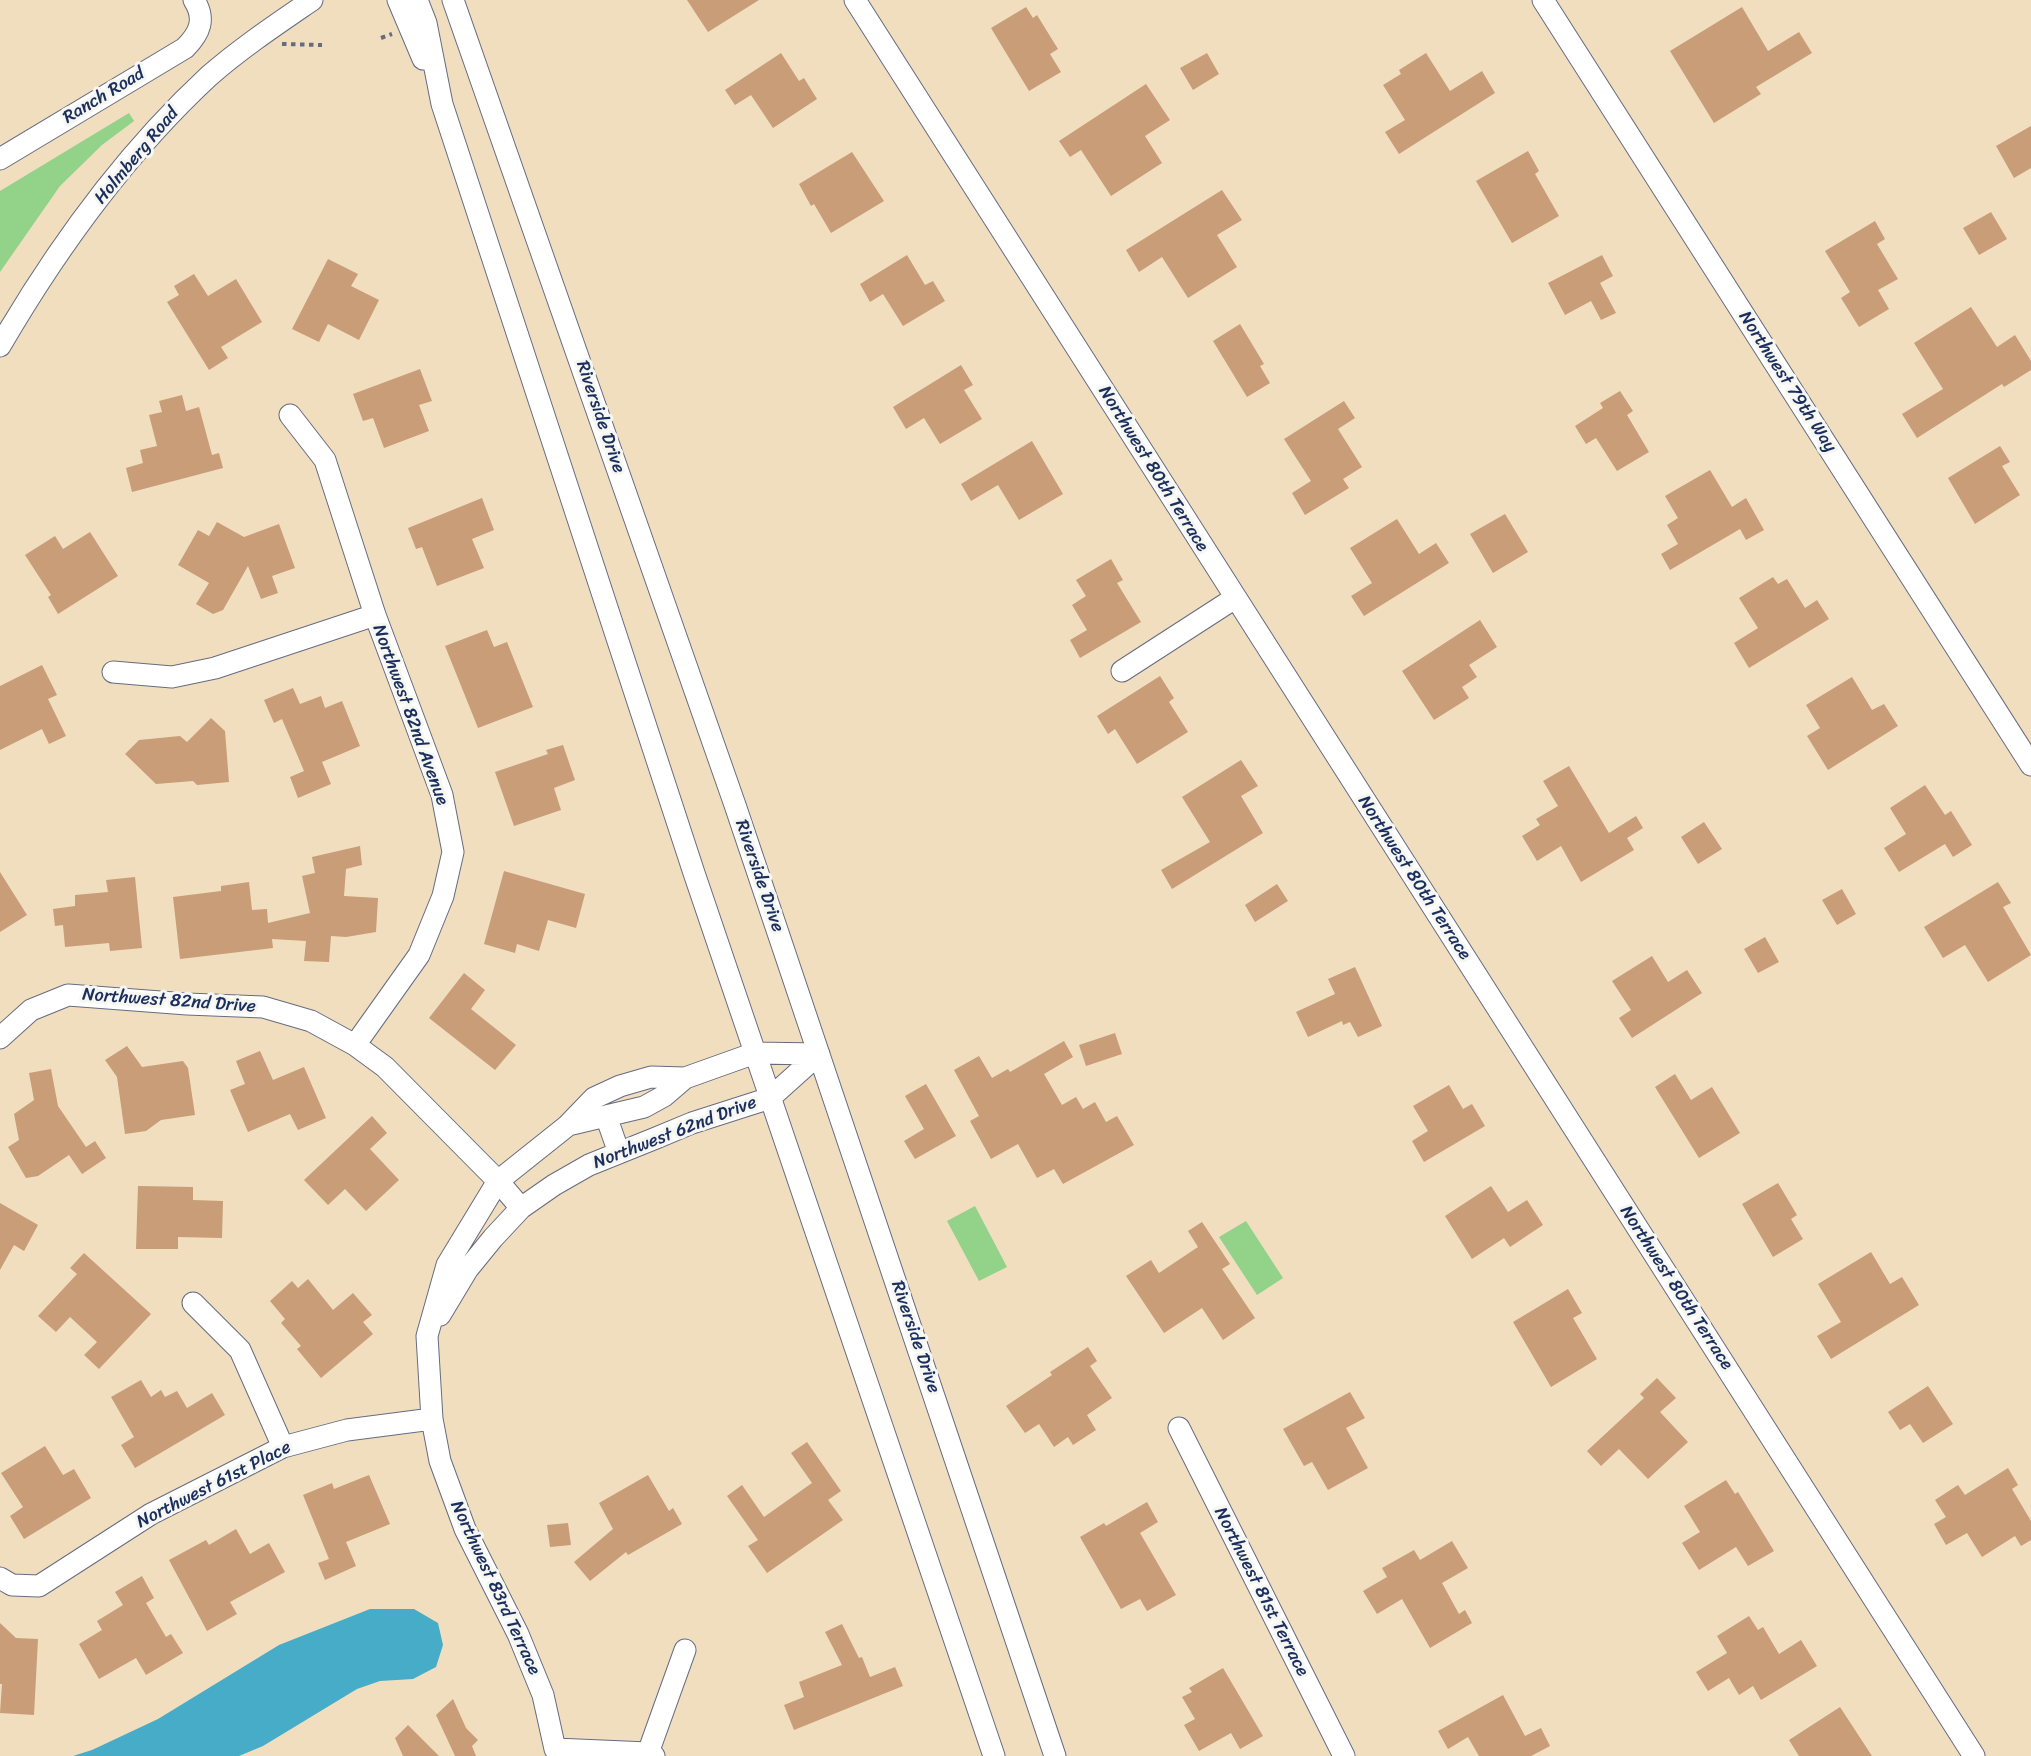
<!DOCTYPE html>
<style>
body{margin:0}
canvas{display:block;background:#f0debf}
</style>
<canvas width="2031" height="1756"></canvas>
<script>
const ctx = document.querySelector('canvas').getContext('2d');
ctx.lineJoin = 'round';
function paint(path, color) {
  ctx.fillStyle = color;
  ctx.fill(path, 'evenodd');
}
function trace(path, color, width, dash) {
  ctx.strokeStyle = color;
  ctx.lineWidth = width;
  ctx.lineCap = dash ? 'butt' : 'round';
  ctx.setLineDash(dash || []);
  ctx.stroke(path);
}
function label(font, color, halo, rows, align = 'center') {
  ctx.font = font + ' Sriracha,sans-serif';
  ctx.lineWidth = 6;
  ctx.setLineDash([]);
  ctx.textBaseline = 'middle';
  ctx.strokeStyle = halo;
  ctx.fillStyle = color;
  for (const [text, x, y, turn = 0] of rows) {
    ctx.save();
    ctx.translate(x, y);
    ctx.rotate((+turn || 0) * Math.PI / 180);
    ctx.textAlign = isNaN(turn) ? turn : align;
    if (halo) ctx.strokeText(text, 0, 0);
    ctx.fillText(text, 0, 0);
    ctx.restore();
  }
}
paint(new Path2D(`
 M129,113l5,8 -32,24 -42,41 -60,86v-81z
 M975,1206l32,61 -28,14 -32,-60z
 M1246,1221l37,57 -26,17 -38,-58z`), '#92d289');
paint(new Path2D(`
 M370,1609h44l24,14 5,22 -7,22 -23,12 -33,2 -23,8 -94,57 -24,10h-166l19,-6 66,-31 121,-74z`), '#47acc7');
paint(new Path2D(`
 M687,0h72l-51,32z
 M1026,7l7,11 4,-3 21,34 -8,5 11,18 -32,19 -38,-63z
 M1742,7l26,44 31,-19 13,21 -56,34 5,7 -47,29 -44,-72z
 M781,53l18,28 5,-3 13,21 -44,29 -22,-33 -16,10 -10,-15z
 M1207,53l12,21 -26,16 -13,-22z
 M1426,53l24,38 32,-20 13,22 -96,61 -14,-22 20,-12 -22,-35 18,-11 -2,-4z
 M1146,84l24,36 -25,16 17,27 -51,33 -30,-46 -11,7 -11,-16z
 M2031,126v42l-17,10 -18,-32z
 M1528,151l11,20 -4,3 24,42 -47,27 -36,-62z
 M852,152l32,49 -53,32 -17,-29 -3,2 -12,-22z
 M1222,190l20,30 -25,15 20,32 -49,31 -26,-41 -23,15 -13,-22z
 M1991,212l16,27 -28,16 -16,-27z
 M1875,221l10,18 -8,5 21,35 -20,11 11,19 -30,18 -18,-29 9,-6 -25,-41z
 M907,255l18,30 8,-4 12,20 -42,25 -20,-32 -13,8 -10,-18z
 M1602,255l11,21 -13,7 16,30 -15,7 -10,-19 -26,14 -17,-32z
 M328,259l30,15 -7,12 28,14 -20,40 -31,-16 -9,18 -27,-13z
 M194,274l14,22 28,-17 26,43 -41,25 7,11 -19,12 -42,-68 12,-7 -5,-9z
 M1971,307l26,40 18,-12 16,26v9l-27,17 -2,-3 -85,54 -15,-24 41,-25 -29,-46z
 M1240,324l24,40 -4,2 10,17 -23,14 -34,-56z
 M961,365l12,20 -9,5 18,29 -42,25 -16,-26 -18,11 -13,-22z
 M420,369l12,32 -13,4 10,26 -45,17 -11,-30 -10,3 -10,-27z
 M1620,391l13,20 -6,4 22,37 -32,19 -21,-33 -10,6 -11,-18 28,-18 -3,-5z
 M182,395l4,16 13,-4 13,48 7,-2 4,15 -91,24 -6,-24 17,-5 -3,-13 17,-4 -8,-31 13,-3 -3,-11z
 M1344,401l11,17 -17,11 24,38 -19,12 6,9 -44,27 -13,-22 19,-12 -27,-42z
 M1032,441l31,53 -44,26 -21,-35 -27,16 -10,-17z
 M2000,446l10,16 -8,4 18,29 -45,29 -27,-46z
 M1710,470l22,37 14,-9 18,32 -18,10 -6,-11 -70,41 -9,-16 17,-10 -11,-19 11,-7 -13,-22z
 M482,498l12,32 -22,9 12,29 -47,18 -15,-39 -6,2 -8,-21z
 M1505,514l23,38 -35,21 -23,-39z
 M1397,519l22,35 17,-11 13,20 -85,53 -13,-20 21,-13 -22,-35z
 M217,522l27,15 35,-13 16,44 -23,8 6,17 -17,6 -13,-33 -25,44 -10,4 -17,-10 13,-21 -31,-18 20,-35 11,6z
 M90,532l28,44 -60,38 -10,-17 3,-2 -26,-40 30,-19 8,13z
 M1111,559l12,21 -6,3 24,39 -61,36 -10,-18 17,-10 -15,-25 14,-9 -10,-16z
 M1773,577l5,7 9,-5 18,29 12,-8 12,19 -80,49 -15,-25 24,-15 -19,-30z
 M1480,620l17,27 -28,18 8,12 -15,10 7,11 -35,22 -32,-49z
 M487,630l7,17 13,-5 26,65 -55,21 -33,-82z
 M42,665l15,30 -9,4 18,37 -17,8 -7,-15 -42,21v-64z
 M1160,676l14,22 -5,4 19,30 -51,32 -22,-35 -7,5 -11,-18z
 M1852,677l20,33 12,-6 14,22 -70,44 -21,-34 13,-8 -14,-23z
 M293,688l7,16 21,-8 4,12 17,-7 18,45 -38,16 9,22 -33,14 -8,-21 14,-6 -22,-52 -8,4 -10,-23z
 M211,718l14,13 4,51 -32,3 -4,-4 -37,3 -31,-30 14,-14 41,-4 7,6z
 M563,745l12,35 -21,8 7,22 -47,16 -19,-54 53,-18 -2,-4z
 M1241,760l17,26 -17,10 22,37 -91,56 -11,-19 49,-28 -28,-45z
 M1569,766l40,67 27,-17 7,12 -16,10 7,12 -53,32 -20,-36 -24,15 -15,-25 18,-11 -4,-6 22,-13 -15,-25z
 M1925,785l20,30 6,-4 21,34 -19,12 -8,-13 -46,28 -15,-24 22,-14 -16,-26z
 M1704,822l18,27 -24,15 -17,-27z
 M360,846l2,19 -16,4 -2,27 34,2 -2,34 -30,5 -15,-1 -2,26 -25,-1 2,-20 -34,-2 1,9 -93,11 -7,-62 48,-6v-5l28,-4 3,28 15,-1 1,14 42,-10 -8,-37 13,-3 -3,-16z
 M504,871l81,23 -9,34 -28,-8 -9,31 -22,-7 -2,9 -31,-9z
 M0,872l27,43 -27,17z
 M135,877l7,71 -32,3 -1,-8 -44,4 -2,-22 -8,1 -2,-17 22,-3v-11l33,-3 -2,-12z
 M1998,882l13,21 -8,4 28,48 -43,27 -23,-37 -22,13 -19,-31z
 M1277,884l11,17 -33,21 -10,-17z
 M1842,889l14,25 -19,11 -15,-25z
 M1765,937l14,25 -21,11 -14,-24z
 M1652,956l16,26 19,-12 15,23 -70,45 -13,-20 12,-8 -19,-29z
 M1355,967l27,59 -24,11 -8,-15 -7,3 -1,-4 -34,16 -12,-25 39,-18 -7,-15z
 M464,973l21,17 -14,19 45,36 -21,25 -66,-52z
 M1115,1033l7,21 -36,12 -7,-21z
 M1064,1041l9,16 -29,17 18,31 14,-8 7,12 12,-7 11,20 11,-6 17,29 -71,39 -9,-15 -17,9 -19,-34 -27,15 -21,-38 9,-5 -25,-46 25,-14 13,22 16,-9 2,3z
 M127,1046l15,21 41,-6 5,7 7,47 -34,5 -15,11 -21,3 -8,-57 -12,-17z
 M260,1051l13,29 31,-13 22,51 -28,12 -8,-16 -42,18 -18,-42 15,-6 -9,-23z
 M51,1069l7,37 28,41 9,-6 11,17 -24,16 -13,-19 -31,21 -12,2 -18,-31 11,-7 -5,-26 20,-14 -5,-27z
 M1675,1074l16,26 21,-13 28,46 -41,25 -44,-71z
 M926,1084l30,52 -41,23 -11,-18 20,-12 -19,-33z
 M1449,1085l14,24 9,-5 13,22 -61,36 -12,-21 16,-10 -15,-25z
 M372,1116l15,17 -17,16 29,31 -33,31 -21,-22 -17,16 -24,-25z
 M1778,1183l19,32 -6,4 12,20 -30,18 -31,-53z
 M138,1186l55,1v13l30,1 -1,37 -44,-1v12h-42z
 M1491,1186l17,26 19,-12 16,25 -33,22 -6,-9 -32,21 -27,-43z
 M0,1203l38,22 -14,26 -10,-6 -14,25z
 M1202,1222l28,42 -8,5 33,49 -32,22 -21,-32 -38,25 -38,-57 25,-16 8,13 39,-26 -10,-16z
 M1871,1252l19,32 12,-7 17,28 -88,54 -14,-23 24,-14 -23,-38z
 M84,1253l67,61 -52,55 -15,-14 13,-13 -27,-25 -14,15 -18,-16 39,-42 -7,-6z
 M308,1279l25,31 20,-17 19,22 -9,7 10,12 -52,44 -24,-29 4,-3 -20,-23 4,-4 -15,-18 22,-20 6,7z
 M1568,1289l14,24 -9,5 24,41 -46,28 -38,-65z
 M1088,1347l9,14 -7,5 22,32 -25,17 9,15 -23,15 -5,-8 -14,10 -15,-23 -14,9 -19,-27 46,-31 -2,-3z
 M1657,1378l19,20 -16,14 28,30 -40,37 -29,-30 -18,17 -14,-15 57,-53 -4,-4z
 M141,1380l10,17 10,-7 4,7 12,-6 10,17 25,-15 13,22 -90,53 -14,-23 13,-8 -23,-40z
 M1928,1386l25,38 -30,19 -13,-19 -10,6 -12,-18z
 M1350,1392l15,26 -19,10 22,40 -40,22 -16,-28 -8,4 -21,-37z
 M807,1442l34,49 -13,9 15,20 -76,53 -19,-27 10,-6 -31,-44 15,-11 22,32 48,-34 -21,-30z
 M45,1446l18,29 11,-6 17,29 -67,41 -14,-23 13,-9 -22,-34z
 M2008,1468l10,17 -6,4 19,32v19l-10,6 -6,-10 -33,21 -15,-24 -21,12 -12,-21 12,-7 -11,-17 23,-15 7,10z
 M369,1475l21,49 -44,18 10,24 -31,14 -7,-17 11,-4 -26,-64 29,-12 2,6z
 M648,1475l21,36 4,-3 9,16 -54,31 -2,-3 -36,29 -16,-19 39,-33 -14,-26z
 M1726,1480l9,14 3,-2 36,59 -26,15 -12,-19 -37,23 -17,-27 18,-11 -16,-26z
 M1147,1502l11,20 -18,11 36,62 -29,16 -7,-12 -19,10 -41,-72 24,-14 2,3z
 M568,1523l3,22 -21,2 -3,-22z
 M236,1529l14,25 19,-11 16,29 -55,30 7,12 -30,17 -38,-71 37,-20 3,5z
 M1452,1541l16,27 -26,15 17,31 6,-4 7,13 -42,25 -28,-49 -25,15 -14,-23 24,-14 -5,-9 32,-18 6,10z
 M142,1576l12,22 -8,5 20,34 5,-3 12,19 -37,22 -10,-17 -37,21 -20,-35 23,-14 -5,-9 26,-16 -8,-13z
 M1749,1616l9,14 5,-3 16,27 22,-14 16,26 -56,34 -8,-14 -14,9 -10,-17 -21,13 -12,-19 31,-19 -10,-17z
 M0,1623l16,15 22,1 -4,76 -34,-2 2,-29h-2z
 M842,1624l17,34 3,-1 8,20 25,-10 8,19 -109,44 -10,-25 20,-8 -5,-15 43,-17 -17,-33z
 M1223,1668l40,68 -23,13 -9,-16 -32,18 -15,-26 11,-6 -13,-22 10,-5 -3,-4z
 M1503,1695l22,41 16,-8 9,18 -19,10h-52l-11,-19 -20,12 -10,-18z
 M453,1699l13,29 12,12 -6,6 4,10h-21l-19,-41z
 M1840,1707l32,49h-73l-10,-16z
 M408,1725l31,31h-36l-8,-18z`), '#c89d77');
const minor = new Path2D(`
 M398,0l25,59
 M417,0l9,23 16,81 252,769 300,883
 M453,0l282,805 320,951
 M855,0l1119,1756
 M1543,0l488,765
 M0,159l185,-111c15,-15 21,-29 9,-48
 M0,346c57,-98 126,-193 209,-270 32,-28 68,-52 103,-76
 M290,415l35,45 50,155 67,180 11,57 -10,44 -24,59 -64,90
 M1122,671l113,-73
 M113,672l59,5 43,-9 160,-53
 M0,1038l31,-28 37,-15 119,9 76,3 48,14 44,24 30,22 113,114 23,27
 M606,1116l13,37
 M568,1125l76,-18 20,-11 21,-18 70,-25 64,1
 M193,1303l47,47 43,97
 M440,1315l27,-45 26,-32 28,-30 33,-23 35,-20 67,-27 36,-15 78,-25 49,-44
 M1179,1428l165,328
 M0,1578l12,7 27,1 112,-72 132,-67 64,-17 85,-11
 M648,1753l37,-103
 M654,1756l-6,-3 -93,-4 -12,-54 -25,-61 -53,-105 -25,-68 -8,-42 -5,-83 20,-71 51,-84 69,-55 27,-28 26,-12 31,-9 34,1`);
trace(minor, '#666c80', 23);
trace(new Path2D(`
 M381,38l11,-4
 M282,44l40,1`), '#666c80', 4, [4.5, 4.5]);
trace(minor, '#fff', 21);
label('18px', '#1b2f5e', '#f6f6f2', [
 ["Ranch Road",104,96,-31],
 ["Holmberg Road",137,156,-50],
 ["Northwest 79th Way",1787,382,57],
 ["Riverside Drive",600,417,71],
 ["Northwest 80th Terrace",1153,469,58],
 ["Northwest 82nd Avenue",410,715,70],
 ["Riverside Drive",759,876,71],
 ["Northwest 80th Terrace",1414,878,57],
 ["Northwest 82nd Drive",169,1001,4],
 ["Northwest 62nd Drive",675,1133,-21],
 ["Northwest 80th Terrace",1676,1288,57],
 ["Riverside Drive",915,1337,71],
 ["Northwest 61st Place",214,1485,-27],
 ["Northwest 83rd Terrace",495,1588,65],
 ["Northwest 81st Terrace",1261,1592,63]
]);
</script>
